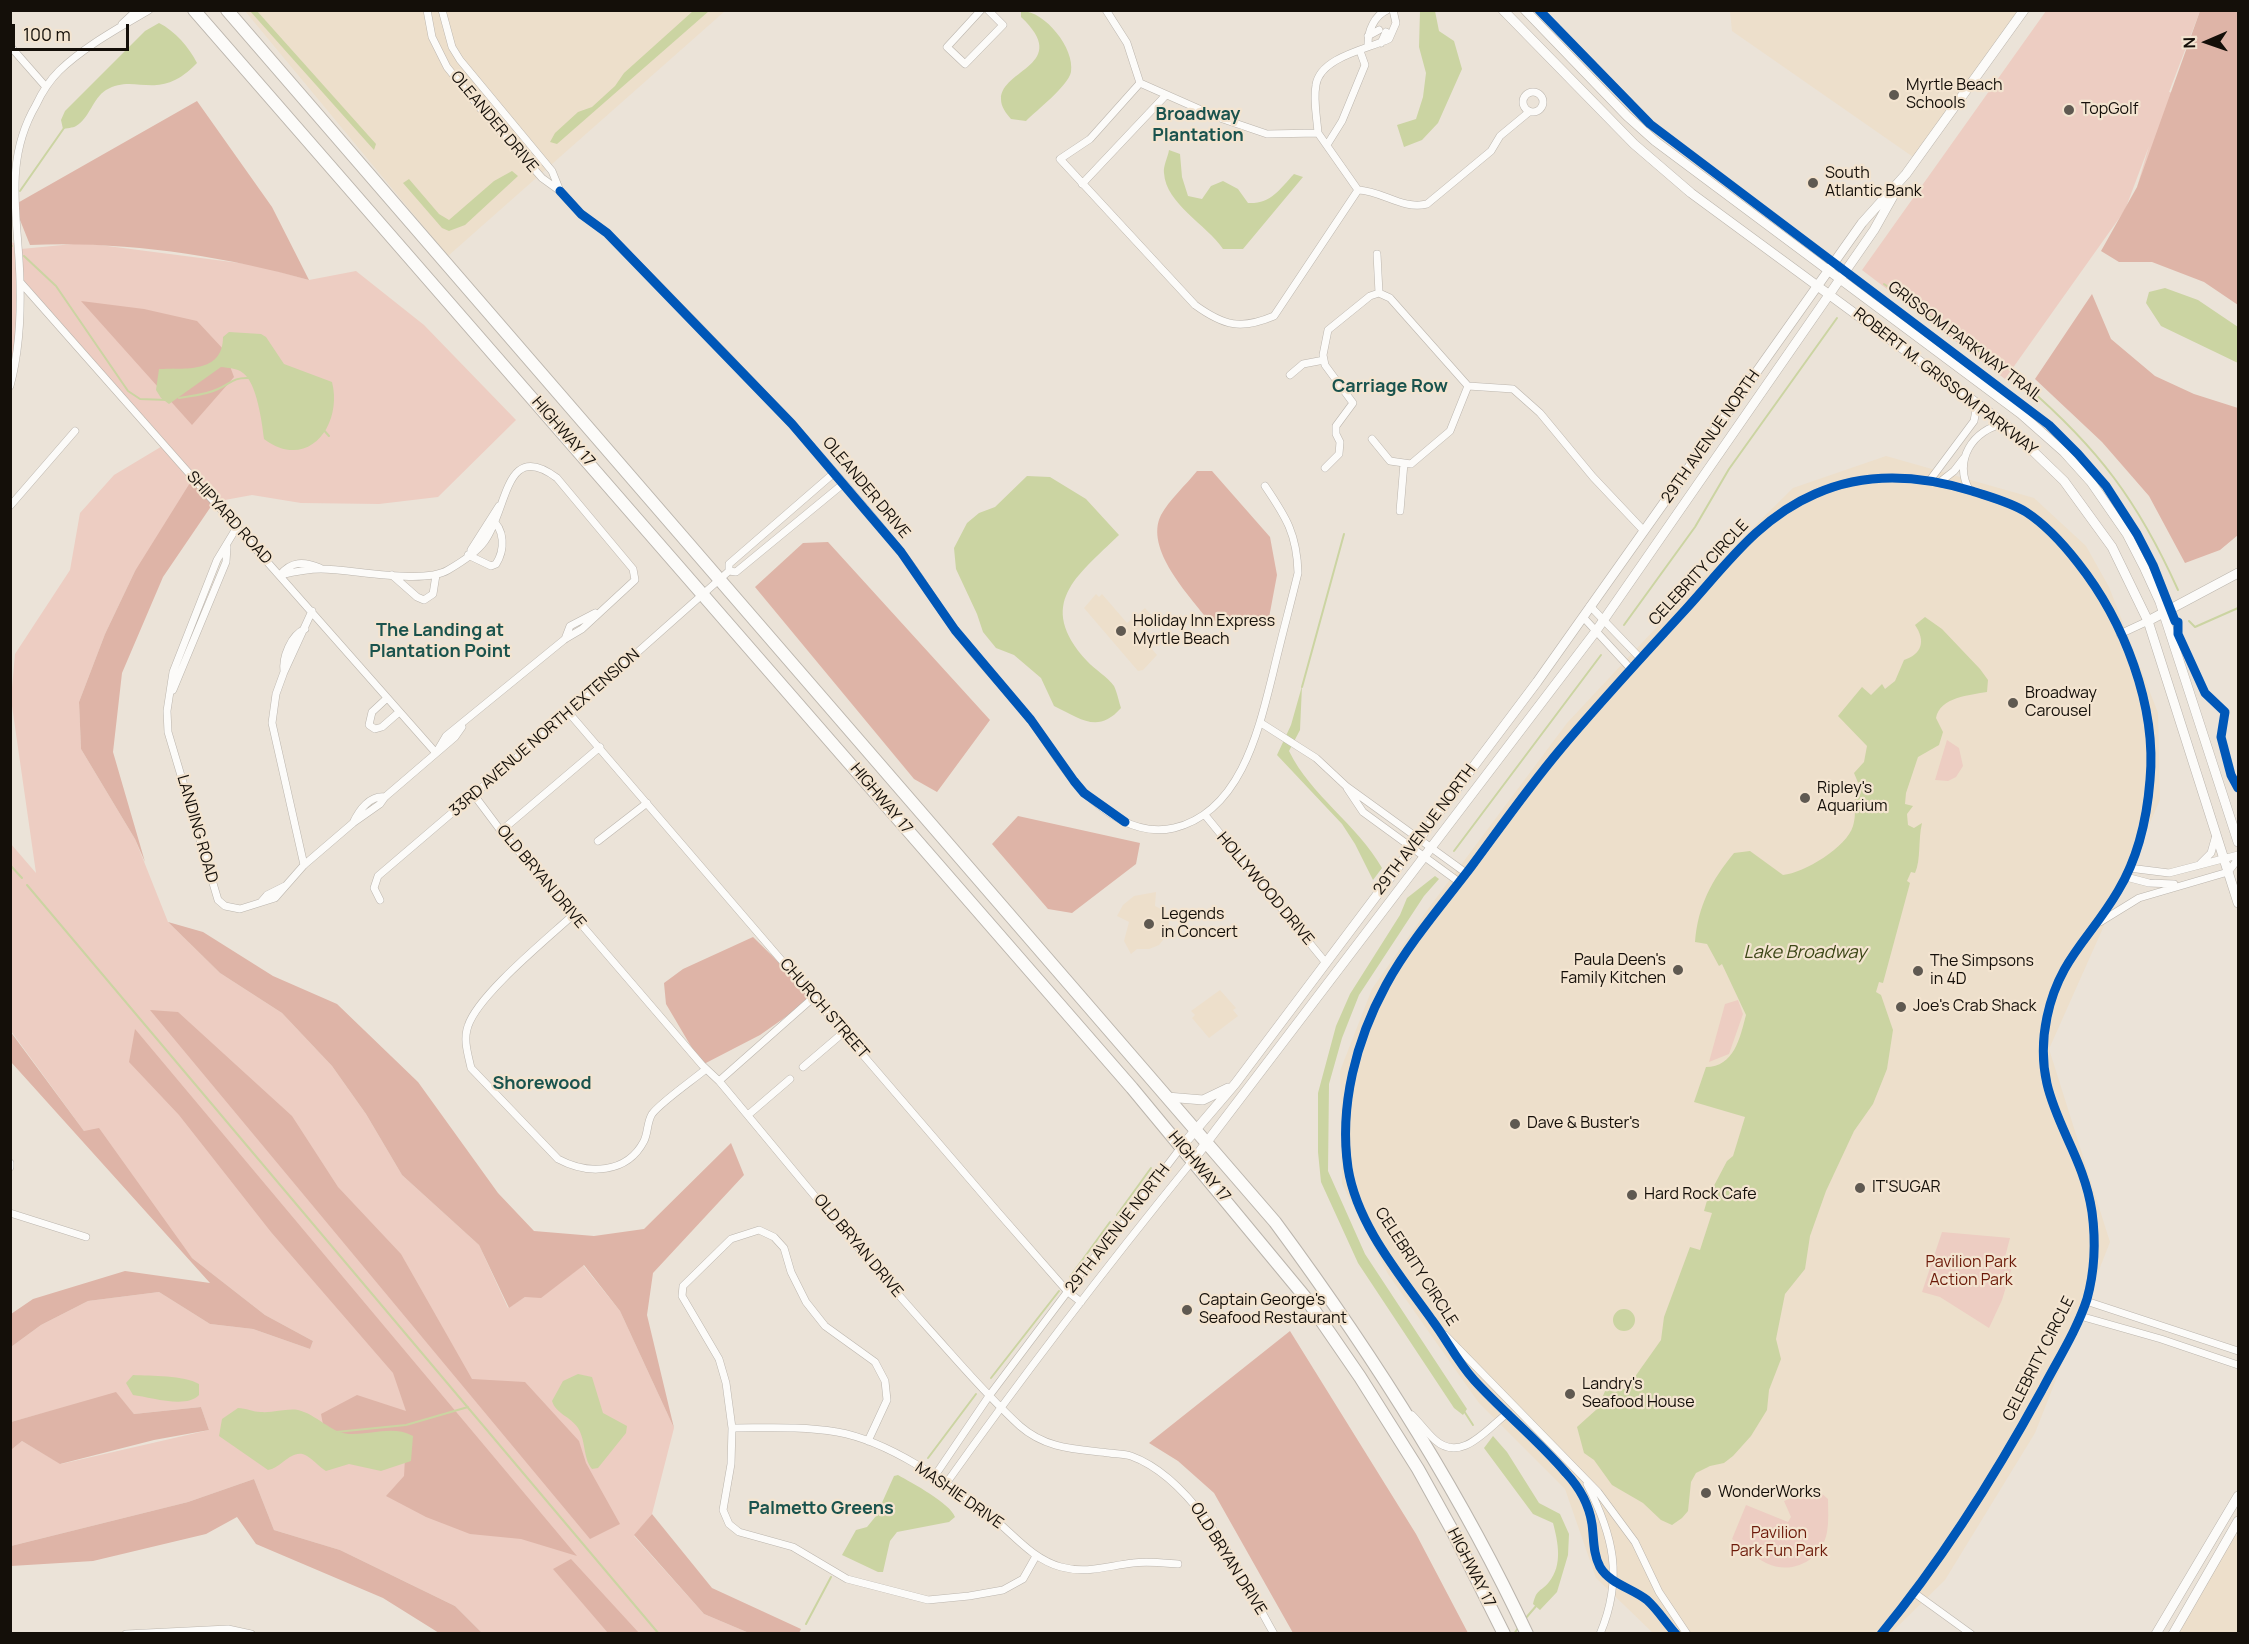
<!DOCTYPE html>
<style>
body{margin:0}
#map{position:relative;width:2249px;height:1644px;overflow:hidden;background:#ebe3d8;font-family:Manrope,sans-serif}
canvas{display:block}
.frame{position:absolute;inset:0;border:12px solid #140f09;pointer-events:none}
.north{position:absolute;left:2177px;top:12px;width:60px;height:60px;-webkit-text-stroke:4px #f3e4d0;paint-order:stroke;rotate:268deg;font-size:16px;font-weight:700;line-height:24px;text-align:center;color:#140f09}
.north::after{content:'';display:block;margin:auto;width:21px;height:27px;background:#140f09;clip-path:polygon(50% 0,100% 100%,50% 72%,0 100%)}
.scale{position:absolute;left:12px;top:24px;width:117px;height:27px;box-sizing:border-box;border:3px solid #140f09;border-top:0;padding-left:8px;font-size:18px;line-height:21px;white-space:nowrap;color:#140f09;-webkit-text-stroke:4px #f3e4d0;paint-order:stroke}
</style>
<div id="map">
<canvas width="2249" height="1644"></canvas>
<div class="frame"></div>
<div class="north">N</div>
<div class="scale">100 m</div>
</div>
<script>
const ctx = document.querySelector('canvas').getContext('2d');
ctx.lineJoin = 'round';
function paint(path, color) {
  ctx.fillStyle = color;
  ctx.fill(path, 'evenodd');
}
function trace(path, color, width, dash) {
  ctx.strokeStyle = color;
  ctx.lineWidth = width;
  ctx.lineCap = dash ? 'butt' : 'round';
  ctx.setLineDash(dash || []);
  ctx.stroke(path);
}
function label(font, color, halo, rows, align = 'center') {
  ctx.font = font + ' Manrope,sans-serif';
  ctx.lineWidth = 4.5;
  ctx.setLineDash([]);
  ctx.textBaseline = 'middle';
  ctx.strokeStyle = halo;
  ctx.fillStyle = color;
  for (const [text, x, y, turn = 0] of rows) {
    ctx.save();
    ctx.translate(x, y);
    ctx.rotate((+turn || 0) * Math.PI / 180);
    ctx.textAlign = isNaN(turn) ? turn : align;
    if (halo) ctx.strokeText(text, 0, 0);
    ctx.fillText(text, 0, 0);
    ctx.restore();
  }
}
paint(new Path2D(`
 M245,11h480l-277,245z
 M1730,11h294l-108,148 -184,-128z
 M1886,456l148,42 52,48 23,41 49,126 2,87 -111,249 61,193 -75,191 -90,147 -54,53h-238l-57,-55 -31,-89 -86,-86 -91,-129 -46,-90 -2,-113 32,-82 56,-80 139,-186 146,-156 80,-79z
 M1096,594l3,3 3,-3 25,29 5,-4 2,2 3,-2 -2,-2 10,-9 9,10 -11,10 -3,-3 1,4 -4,3 20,23 -14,15 -5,1 -54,-63z
 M1156,892l-1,14 10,5 4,10 -2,14 -8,10 -10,4h-12l-6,5 -7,-13 5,-19 -12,-6 6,-11 11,-9z
 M1220,990l16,18 -3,2 5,6 -29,22 -17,-20 3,-3 -4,-4z
 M2238,1535v98l-65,1 56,-96z`), '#eddfcb');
paint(new Path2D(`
 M2046,11h154l-31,81 16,3 -48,92 12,-41 -24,64 -120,169 -143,-109z
 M11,242l3,1c4,47 8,98 -3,143z
 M84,243l171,22 54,15 47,-9 68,54 92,95 -78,77 -59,7 -78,-1 -49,-8 -38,7 -79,69 -30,63 -26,68 2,47 54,90 33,83 52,51 62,40 50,53 34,48 36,61 77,70 29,63 17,-11 24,-6 34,-26 37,46 54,117 -22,86 -18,22 70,78 45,19h-267l-27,-27 -115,-56 -66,-20 -20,-51 -66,23 -177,44v-96l11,-9 39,23 148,-34 -8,-23 -67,7 -18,-21 -105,29v-75l30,-22 47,-24 71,-9 51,32 43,5 57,20 3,-8 -48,-26 -73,-57 -108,-127 -73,-100v-187l25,29 -25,-174 4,-45 55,-84 10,-57 34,-38 50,-30 -141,-163 -2,-33z
 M1947,740l12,8 4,18 -7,11 -8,4 -13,-1z
 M1738,1000l5,14 -14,40 -20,8 16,-58z
 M1942,1232l68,6 -5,19h10l-13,43 -13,28 -49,-31 -18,-5z
 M1820,1492l8,7c0,11 1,22 -1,33 -5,28 -35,44 -61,31 -12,-6 -23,-16 -34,-24l14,-34 42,17 3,-5 -7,-16 12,-5z`), '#edcdc2');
paint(new Path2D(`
 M2200,11h38v294l-34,-23 -52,-20h-33l-18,-11 36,-64z
 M197,101l75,106 37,73c-90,-25 -186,-39 -279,-35l-16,-40z
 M2092,294l19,45 44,37 39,18 44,14v127l-18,15 -35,13 -36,-67 -47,-54 -67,-63z
 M81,301l63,8 53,12 27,29 10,27 -42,48z
 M1197,471h15l58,66 7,38 -9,48 -59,-2c-20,-26 -65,-72 -48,-106 8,-15 25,-30 36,-44z
 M193,478l21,24 -51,75 -41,96 -9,79 32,110 -10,-23 -54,-90 -2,-47 26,-68 30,-63z
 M828,542l162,178 -53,72 -23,-13 -159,-192 48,-44z
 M1018,816l122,27 -4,21 -64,49 -24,-4 -56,-65z
 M168,922l35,10 70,44 64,28 81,78 80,111 36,38 60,5 50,-7 87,-86 13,32 -91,98 -6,42 27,113 -54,-117 -36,-46 -43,33 -16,-1 -16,11 -30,-63 -77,-70 -36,-61 -34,-48 -50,-53 -62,-40z
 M753,937l61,60 -54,38 -58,30 -36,-61 -2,-21 19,-14z
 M150,1010l28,2 114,104 46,71 63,67 71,125 53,3 54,59 7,22 34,61 -30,15z
 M135,1029l442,527 -56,-17 -51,-5 -44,-17 -40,-21 18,-20 1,-18 -79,-18 -5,-26 36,-19 49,16 -13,-38 -122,-141 -92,-117 -50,-53z
 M10,1031l74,100 15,-3 93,130 73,57 48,26 -3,8 -57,-20 -43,-5 -51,-32 -71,9 -47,24 -30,22v-33l22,-15 92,-28 85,12 -199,-221z
 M1290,1331l126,203 52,99h-175l-79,-140 -36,-32 -29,-18z
 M116,1392l18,22 67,-7 8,23 -55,10 -94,24 -38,-23 -11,9v-28z
 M254,1479l20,51 66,20 115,56 27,27h-43l-56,-35 -127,-54 -19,-27 -31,17 -113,27 -82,5v-20l177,-44z
 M652,1514l60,74 89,41 -2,4h-50l-45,-19 -70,-79z
 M571,1559l68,74h-31l-55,-64z`), '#deb4a7');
paint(new Path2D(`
 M250,11h7l119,133 -2,6z
 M693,11h16l-152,133 -7,-2 5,-9 23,-21 14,-5 23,-21 9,-13z
 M1021,11c23,-1 54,37 50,61 -3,14 -34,38 -45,49l-15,-2c-5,-6 -10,-12 -10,-20 0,-30 71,-34 20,-82z
 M1420,11h15l4,20 15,10 8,28 -24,54 -16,17 -18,7 -7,-22 19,-6 7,-22 3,-24 -7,-26z
 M159,23c16,8 30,24 38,40 -39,41 -61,9 -91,27 -13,8 -17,29 -30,36 -3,2 -10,2 -13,3l-2,-9 4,-9 80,-80z
 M1169,150l11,4 2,23 6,19 14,3 9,-13 12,-5 15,8 10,14c23,1 31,-13 46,-29l9,3 -60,72h-20c-17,-25 -57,-45 -59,-76 -1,-7 4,-16 5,-23z
 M512,171l6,5 -53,49 -16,6 -7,-3 -39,-45 6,-4 30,35 10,6 45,-39z
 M2165,288l33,12 40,27v36l-77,-37 -15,-23 3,-11z
 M229,332l32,2 5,3 18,27 48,18c11,43 -24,90 -68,57 -2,-16 -7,-56 -21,-66 -6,-5 -15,-5 -22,-6l-52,37 -8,-6 -5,-8 3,-21c25,-1 64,5 64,-32z
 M1027,476l23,1 36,22 33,36c-42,41 -84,69 -32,126 7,8 21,16 27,25 3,6 5,16 7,22 -23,26 -40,11 -67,-2l-13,-28 -27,-23 -18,-7 -13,-16 -6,-18 -21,-45 -2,-21 13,-25 12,-10 16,-6z
 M1925,617l17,12 38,40 8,11 -1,12c-17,3 -47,5 -51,26l7,14 -4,13 -21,12 -12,36 -1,11 8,2 -6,8 1,11 6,3 8,-5c-4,16 -1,37 -7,50l-4,-1 -4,9 3,2 -27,100 -4,-1 -3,10 5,3 12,35 -6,39 -14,35 -19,27 -28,60 -16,45 -5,33 -20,25 -9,45 5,20 -12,31 -2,20 -16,26 -18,20 -9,7 -14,3 -14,7 -5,9 -3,29 -6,7 -10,7 -11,-5 -18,-17 -31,-18 -18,-25 -10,-7 -7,-26 20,-18 9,-20 9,3 12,-4 34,-48 3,-23 26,-70 10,3 12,-37 -8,-2 4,-14 19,-36 6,-5 12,-39 -51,-15 12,-35c28,0 34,-29 40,-52l-24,-51 -3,2 -12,-22 -12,-2c3,-36 16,-61 39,-89l16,-2 33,24c21,-2 64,-28 70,-49 5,-15 -2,-28 6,-41l-5,-12 10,-11 3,-16 -29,-30 24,-29 9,8 11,-11 3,5 10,-8 9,-21c18,-6 22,-19 11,-35z
 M1302,686l-2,44 -11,21c22,45 68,73 93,117l-9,12 -18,-36 -13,-20 -65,-69 14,-30z
 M1435,876l4,3 -15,17 -65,99 -17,43 -13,46 -1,87 37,83 102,155 -4,6 -9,-7 -96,-145 -37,-81 -3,-30v-59l18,-67 14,-32 50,-79 7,-17z
 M1613 1320a11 11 0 1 1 22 0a11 11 0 1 1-22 0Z
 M578,1374l14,3 11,36 24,13 -1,7 -28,35 -6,1c-9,-11 -6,-28 -14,-41 -8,-12 -22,-14 -26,-27l11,-20z
 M133,1375c18,1 51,0 66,9v11c-13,14 -49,2 -66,0l-7,-12z
 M238,1408c8,0 15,4 23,4 12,1 26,-4 37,-2 18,4 33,23 51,24 22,1 44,-9 64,2l-2,25 -30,10 -32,-7 -23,7c-7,-4 -12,-11 -19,-15 -15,-9 -26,13 -39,14l-49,-34 3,-17z
 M1493,1436l14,16 32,51 21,11 9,20 -1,21 -11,37 -17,18 -7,-6c4,-16 7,-11 16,-22 14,-17 9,-40 4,-59l-20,-9 -49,-66z
 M898,1475c14,8 52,28 57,42l-6,5 -52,10 -7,9 -7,31h-5l-36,-17 14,-25 11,-3 9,-11 18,-40z`), '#cbd4a2');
trace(new Path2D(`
 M20,191l44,-63
 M10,245l2,1
 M24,256l32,30 72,105 12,8 27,1
 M1884,284l120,85
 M2025,385c73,63 113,116 153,205
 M179,398c12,-2 27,-3 39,-9 12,-5 15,-12 31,-11
 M322,428l7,8
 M2189,621l6,6 43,-19
 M1624,625l71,-98 34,-58 108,-151
 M1302,687l42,-153
 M1454,851l147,-196
 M10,865l12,13
 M27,885l632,749
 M1117,1215l34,-47
 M1070,1277l40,-55
 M991,1378l68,-87
 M1464,1411l9,14
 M336,1432l70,-7 62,-18
 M928,1458l48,-64
 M1525,1619l12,-14
 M806,1624l25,-47
 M1514,1634l4,-6`), '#cbd4a2', 2);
const street = new Path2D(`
 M427,10l5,27 15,30 32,40 63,71 18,13 21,23 26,19c101,103 204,205 294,319 20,25 35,53 55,79 22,31 50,57 73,87 19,24 33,52 54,73 24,24 56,45 91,37 67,-16 85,-99 99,-155 8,-34 17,-67 25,-100 -1,-39 -12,-56 -33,-87
 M442,10l10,37 8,13 92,111 8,20
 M981,10l-34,37 18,17 38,-39 -15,-15
 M1106,10l21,33 13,40 77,34 50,17 51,-1 40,57 -84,126c-33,14 -50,10 -79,-11l-135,-146 30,-20 50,-56
 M122,24l15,-14
 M1368,36l11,-6
 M1381,43l5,-11
 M1368,44c0,-13 6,-28 19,-34
 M10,46l36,41
 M1523 102a10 10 0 1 1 20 0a10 10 0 1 1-20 0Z
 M1318,133c-1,-15 -5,-33 -2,-48 4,-28 52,-36 73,-46l7,-16 -3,-13
 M1327,145l15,-24 23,-56 -5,-14
 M1082,184l84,-89
 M1358,190c25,1 44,20 69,14l64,-53 9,-15 29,-24
 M1377,254l2,39
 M21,283l415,470
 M1290,375l13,-11 21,-4
 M10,386c9,-33 11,-70 10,-104 -1,-63 -18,-119 16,-177 6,-13 13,-24 23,-34 26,-25 60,-43 90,-61
 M1372,439l18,22 21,3 39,-33 18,-45
 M1325,468l14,-14 1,-12 -4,-8v-8l17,-23 -28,-38 -2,-10 5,-25 42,-34 9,-3 11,5 78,88 45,3 27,24 53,64 51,54
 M1930,480l44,-59 2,-11 -3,-10
 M1940,482l14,-11 10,-13
 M1970,491c-18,-29 3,-63 35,-67
 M10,506l65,-75
 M1400,511l4,-48
 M237,527l-20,33 -44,112 -6,39 1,21 50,168 7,6 15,3 35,-11 29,-33 49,-42 27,-19 5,-7 70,-60 7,-10
 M471,550l28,-44
 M468,555l23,11 5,-2c9,-14 9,-35 -5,-45
 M729,571l7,1 107,-88
 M280,575c13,-3 27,-6 41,-6 31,0 102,16 127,1 12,-7 29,-18 36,-28 24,-31 20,-104 73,-64l76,91 2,11 -53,49 -17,10 -119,97 -10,17
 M280,575c11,-14 24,-14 40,-7
 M392,575l25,22 7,3 9,-6 3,-19
 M1590,606l50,52
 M1583,617l47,51
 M2120,634l28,-13
 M565,639l5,-13 25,-13
 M284,672c-2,-15 7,-37 21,-43
 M173,690l53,-128 1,-15
 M386,699l-14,13 -3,13 6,4 7,-2 16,-14
 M569,713l428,498 71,81 13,10
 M1261,723l55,35 30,28 120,87
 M1347,788l16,24 96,70
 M474,795l27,36 201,234 17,16c69,82 136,166 208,246 30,33 59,68 93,99 26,23 56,23 89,27 7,1 16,1 22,3 66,24 110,120 143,178
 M1205,815l121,148
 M353,823c6,-13 17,-28 32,-26
 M501,831l99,-84
 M598,841l49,-38
 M2200,864l11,-11 5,-18
 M304,865l-32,-142 4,-29 8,-22 28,-61
 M2129,868l40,5 69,-18
 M2126,877l23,6 25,1
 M380,900l-6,-12 4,-12 191,-163 160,-142v-7l105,-91
 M261,902l6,-7 18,-9
 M573,915c-26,24 -95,80 -105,111 -5,14 0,28 3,42l87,91c30,16 69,15 86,-18 4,-8 3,-19 8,-27 9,-12 41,-34 54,-45
 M2100,922l39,-24 89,-26 10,-13
 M803,1067l41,-35
 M719,1081l95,-84
 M748,1115l42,-36
 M10,1163v4
 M10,1213l76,24
 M2086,1301l152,50
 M2080,1316l81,23 77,26
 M1445,1335l153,157 37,50 24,50 28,42
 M1412,1415c8,8 15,18 23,25 27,24 53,-13 73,-27
 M732,1428c35,0 70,-2 105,4 52,9 109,50 151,82 24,18 43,45 73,53 26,7 46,-1 72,-4 14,-2 31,0 45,1
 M868,1441l19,-41 -2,-19 -10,-19 -50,-36 -19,-24 -15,-30 -7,-24 -10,-11 -15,-7 -28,9 -48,47 -1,10 37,63 7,24 6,45 -1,36 -8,46 6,14 10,8 54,15 54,32 81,21 41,-4 34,-6 20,-11 13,-23
 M934,1477l55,-81 97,-129 36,-42 60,-79
 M1587,1484c26,51 37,93 13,150
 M945,1485c79,-111 162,-219 248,-325
 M1913,1592l58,42
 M126,1634l102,-5 23,5
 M1676,1634c-10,-11 -18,-24 -29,-34 -15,-12 -37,-16 -47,-33 -7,-13 -6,-28 -8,-43 -3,-20 -12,-36 -26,-51 -28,-33 -63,-61 -92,-93 -17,-19 -27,-40 -42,-60 -32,-45 -75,-95 -84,-152 -9,-62 8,-128 38,-183 23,-42 56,-80 85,-118 29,-39 57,-79 88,-116 41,-49 84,-95 127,-142 40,-44 73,-91 129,-115 51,-23 105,-19 157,-3 18,6 38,11 54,21 20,13 38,33 52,51 46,58 79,143 72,217 -3,38 -12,78 -32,111 -28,48 -59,68 -71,126 -18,85 34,121 45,195 4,30 3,58 -5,87 -10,31 -30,62 -45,91 -47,86 -99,169 -161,244`);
const secondary = new Path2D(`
 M1503,10l131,134 57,49 314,231 59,57 48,66 36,74 90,282
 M1525,10l102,106 28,25 366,273 43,38 27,30 36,52 17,33 16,35 78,240
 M2148,621l90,-48
 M1167,1097l36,3 25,-12
 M1182,1146l53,-62 302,-402 325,-459 44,-49 118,-164
 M1194,1159l402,-528 278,-401 23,-41
 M2156,1634l82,-138
 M2173,1634l65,-113`);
const highway = new Path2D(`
 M194,10l938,1078 173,209 55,80 58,92 35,63 51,102
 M227,10l1048,1212c96,130 183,265 252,412`);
trace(street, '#bbb5ad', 8);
trace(secondary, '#bbb5ad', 10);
trace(highway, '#bbb5ad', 14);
trace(street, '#fcfbf9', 7);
trace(secondary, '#fcfbf9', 9);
trace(highway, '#fcfbf9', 12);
trace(new Path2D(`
 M1539,10l111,114 399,301 29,29 28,32 31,48 16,31 22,56 3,1v12l27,59 20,19 -4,25 10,38 7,13
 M560,191l21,23 26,19 185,191 109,128 54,78 76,90 43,61 10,12 41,29
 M1676,1634c-10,-11 -18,-24 -29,-34 -15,-12 -37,-16 -47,-33 -7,-13 -6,-28 -8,-43 -3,-20 -12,-36 -26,-51 -28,-33 -63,-61 -92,-93 -17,-19 -27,-40 -42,-60 -32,-45 -75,-95 -84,-152 -9,-62 8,-128 38,-183 23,-42 56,-80 85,-118 29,-39 57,-79 88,-116 41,-49 84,-95 127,-142 40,-44 73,-91 129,-115 51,-23 105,-19 157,-3 18,6 38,11 54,21 20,13 38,33 52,51 46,58 79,143 72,217 -3,38 -12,78 -32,111 -28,48 -59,68 -71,126 -18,85 34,121 45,195 4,30 3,58 -5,87 -10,31 -30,62 -45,91 -47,86 -99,169 -161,244`), '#0057b8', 9);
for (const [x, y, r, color] of [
 [1894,95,6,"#5f5951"],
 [2069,110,6,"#5f5951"],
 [1813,183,6,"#5f5951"],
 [1121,631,6,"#5f5951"],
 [2013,703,6,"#5f5951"],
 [1805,798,6,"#5f5951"],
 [1149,924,6,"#5f5951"],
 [1678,970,6,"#5f5951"],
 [1918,971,6,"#5f5951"],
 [1901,1007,6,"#5f5951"],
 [1515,1124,6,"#5f5951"],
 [1860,1188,6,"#5f5951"],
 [1632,1195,6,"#5f5951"],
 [1187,1310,6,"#5f5951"],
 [1570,1394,6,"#5f5951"],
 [1706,1493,6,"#5f5951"]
]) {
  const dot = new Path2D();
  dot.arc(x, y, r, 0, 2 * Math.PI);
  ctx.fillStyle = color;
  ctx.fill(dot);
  trace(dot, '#f3e4d0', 2);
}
label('16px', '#140f09', '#f3e4d0', [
 ["Myrtle Beach",1906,86],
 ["Schools",1906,104],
 ["TopGolf",2081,110],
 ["South",1825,174],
 ["Atlantic Bank",1825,192],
 ["Holiday Inn Express",1133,622],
 ["Myrtle Beach",1133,640],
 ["Broadway",2025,694],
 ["Carousel",2025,712],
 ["Ripley's",1817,789],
 ["Aquarium",1817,807],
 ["Legends",1161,915],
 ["in Concert",1161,933],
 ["Paula Deen's",1666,961,"right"],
 ["Family Kitchen",1666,979,"right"],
 ["The Simpsons",1930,962],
 ["in 4D",1930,980],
 ["Joe's Crab Shack",1913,1007],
 ["Dave & Buster's",1527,1124],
 ["IT'SUGAR",1872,1188],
 ["Hard Rock Cafe",1644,1195],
 ["Captain George's",1199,1301],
 ["Seafood Restaurant",1199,1319],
 ["Landry's",1582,1385],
 ["Seafood House",1582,1403],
 ["WonderWorks",1718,1493]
], 'left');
label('16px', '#140f09', '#f3e4d0', [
 ["OLEANDER DRIVE",494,122,50],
 ["GRISSOM PARKWAY TRAIL",1965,342,37],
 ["ROBERT M. GRISSOM PARKWAY",1945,382,38],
 ["HIGHWAY 17",563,432,49],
 ["29TH AVENUE NORTH",1711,437,-55],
 ["OLEANDER DRIVE",866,488,50],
 ["SHIPYARD ROAD",229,518,48],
 ["CELEBRITY CIRCLE",1699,573,-47],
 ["33RD AVENUE NORTH EXTENSION",545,733,-41],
 ["HIGHWAY 17",881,799,50],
 ["LANDING ROAD",197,829,74],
 ["29TH AVENUE NORTH",1425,830,-53],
 ["OLD BRYAN DRIVE",541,877,50],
 ["HOLLYWOOD DRIVE",1265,889,50],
 ["CHURCH STREET",824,1009,49],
 ["HIGHWAY 17",1199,1167,50],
 ["29TH AVENUE NORTH",1118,1229,-52],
 ["OLD BRYAN DRIVE",858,1246,50],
 ["CELEBRITY CIRCLE",1416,1267,57],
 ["CELEBRITY CIRCLE",2039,1359,-63],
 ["MASHIE DRIVE",959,1496,35],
 ["OLD BRYAN DRIVE",1228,1559,58],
 ["HIGHWAY 17",1471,1568,63]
]);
label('16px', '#6c1a09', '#f3e4d0', [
 ["Pavilion Park",1971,1263],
 ["Action Park",1971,1281],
 ["Pavilion",1779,1534],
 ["Park Fun Park",1779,1552]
]);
label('bold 18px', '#1a534d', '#f3e4d0', [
 ["Broadway",1198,115],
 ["Plantation",1198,136],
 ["Carriage Row",1390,387],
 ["The Landing at",440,631],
 ["Plantation Point",440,652],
 ["Shorewood",542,1084],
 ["Palmetto Greens",821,1509]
]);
label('italic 18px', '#3d4717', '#f3e4d0', [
 ["Lake Broadway",1805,953]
]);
</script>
